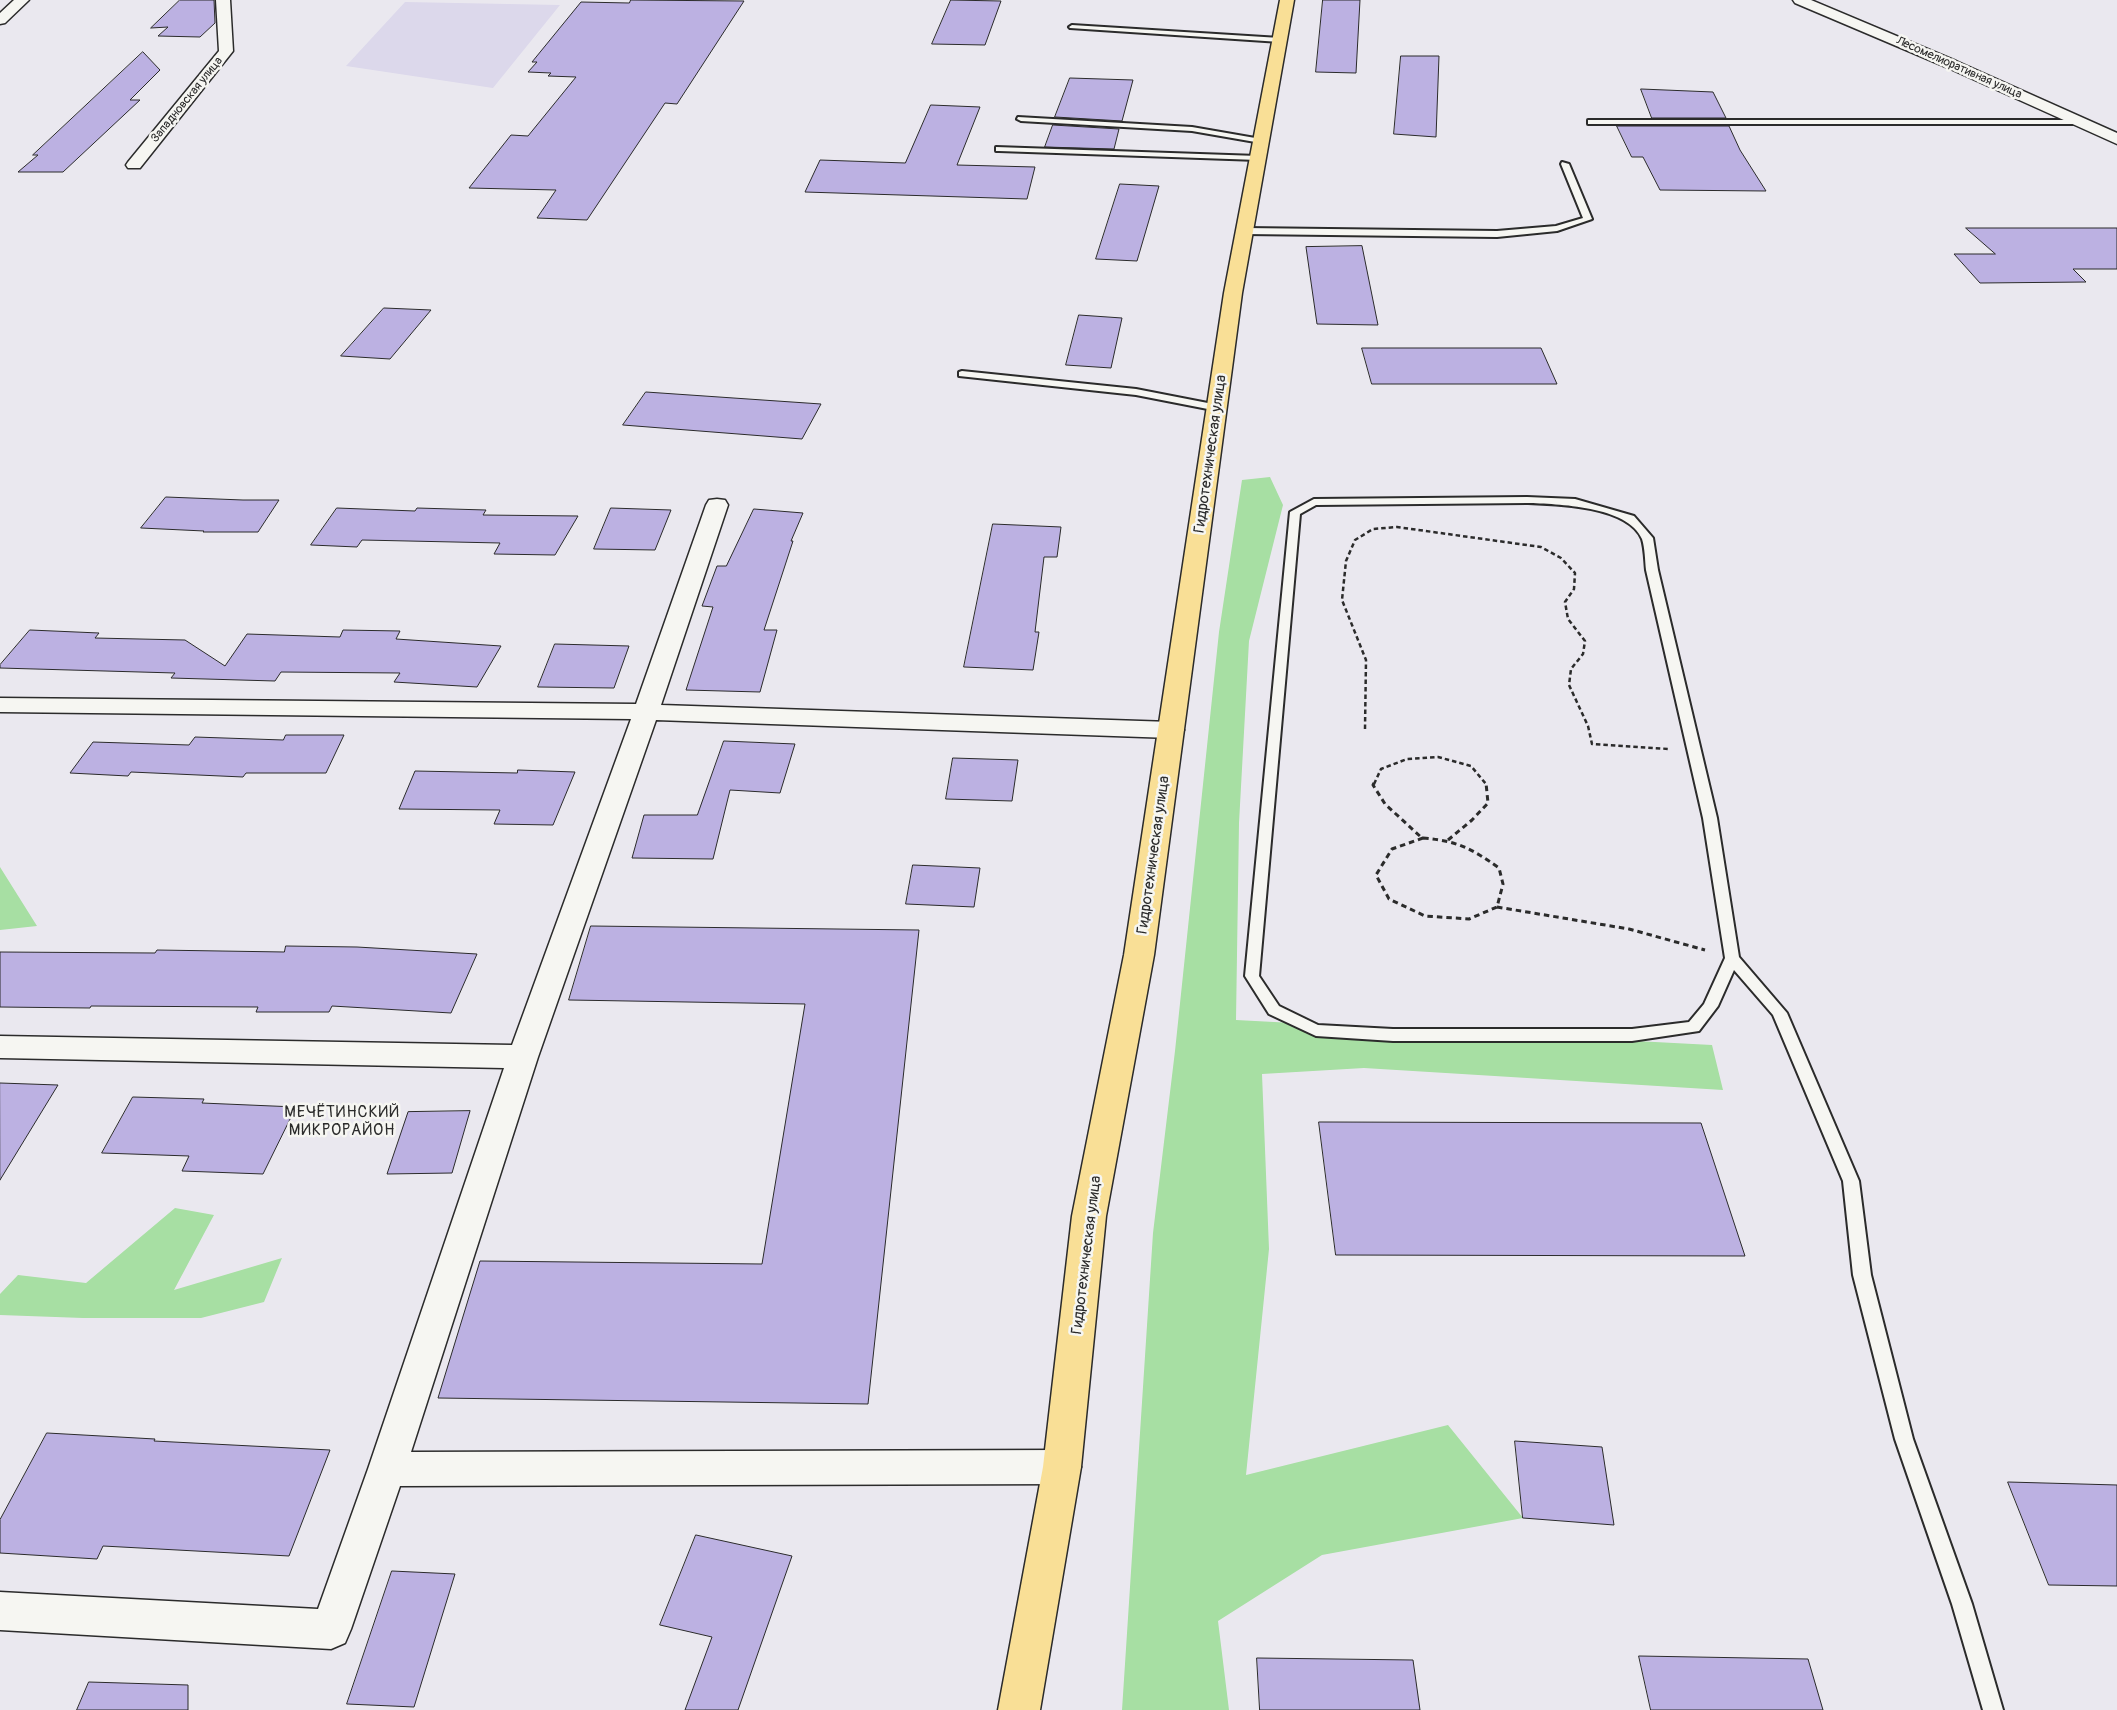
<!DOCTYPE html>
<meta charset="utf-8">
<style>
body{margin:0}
canvas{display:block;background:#eae8ef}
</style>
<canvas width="2117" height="1710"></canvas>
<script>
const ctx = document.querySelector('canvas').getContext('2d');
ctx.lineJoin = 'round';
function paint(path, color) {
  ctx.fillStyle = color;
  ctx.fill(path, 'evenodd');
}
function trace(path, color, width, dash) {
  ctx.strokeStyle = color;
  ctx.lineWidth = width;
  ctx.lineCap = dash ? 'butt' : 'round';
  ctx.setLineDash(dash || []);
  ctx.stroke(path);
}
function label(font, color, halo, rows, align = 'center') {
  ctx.font = font + ' Pangolin,sans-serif';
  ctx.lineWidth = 5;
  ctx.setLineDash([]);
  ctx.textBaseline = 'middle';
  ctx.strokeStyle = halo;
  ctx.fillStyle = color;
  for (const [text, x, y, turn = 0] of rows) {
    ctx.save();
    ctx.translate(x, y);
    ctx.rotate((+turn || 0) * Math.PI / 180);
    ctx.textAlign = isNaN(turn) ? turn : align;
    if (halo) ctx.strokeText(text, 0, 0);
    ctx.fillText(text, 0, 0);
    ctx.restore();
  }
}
paint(new Path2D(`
 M405,2l155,3 -67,83 -147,-22z`), '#dcd8eb');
paint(new Path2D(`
 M1270,477l13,28 -34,136 -10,182 -3,197 476,25 11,45 -359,-22 -102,6 7,175 -23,226 202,-50 75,93 -201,37 -104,66 11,89h-107l31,-477 22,-182 44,-419 23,-152z
 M0,867l37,59 -37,4z
 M175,1208l39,7 -40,75 108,-32 -18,44 -63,16h-118l-83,-3v-21l18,-19 68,8z`), '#a7dfa3');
const building = new Path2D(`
 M180,0h34l1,23 -15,14 -42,-1 10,-9 -17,1z
 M631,0l113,1 -67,103 -12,-1 -78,117 -50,-2 19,-28 -87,-2 42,-53 17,1 48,-59 -28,-1 3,-3 -23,-1 9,-10h-5l49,-60 48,1z
 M951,0l50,1 -16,44 -53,-1z
 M1323,0h37l-4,73 -40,-1z
 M143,52l17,18 -30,30h10l-77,72h-45l20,-17h-5z
 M1401,56h38l-3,81 -42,-3z
 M1070,78l63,2 -11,41 -67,-4z
 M1641,89l72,3 13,26h-74z
 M931,105l49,2 -23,58 78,2 -8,32 -222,-7 15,-32 85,3z
 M1053,125l66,4 -5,20 -69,-2z
 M1617,126h112l11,24 26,41 -106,-1 -17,-33h-11z
 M1120,184l39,2 -22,75 -41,-2z
 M1966,228h151v41h-44l13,13 -106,1 -26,-29h41z
 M1362,246l16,79 -61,-1 -11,-77z
 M384,308l47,2 -41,49 -49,-3z
 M1079,315l43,3 -11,50 -45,-3z
 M1362,348h179l16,36h-185z
 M646,392l175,12 -19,35 -179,-14z
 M166,497l77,3h36l-21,32h-55l1,-1 -63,-3z
 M337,508l78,3 2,-3 69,2 -3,5 95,1 -23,39 -61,-1 6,-11 -138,-3 -5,7 -46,-2z
 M611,508l60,2 -16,40 -61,-1z
 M754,509l49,4 -12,28h2l-29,89h13l-17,62 -74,-2 27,-83 -11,-1 15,-40h9z
 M993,524l68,3 -4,30h-13l-9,75h4l-6,38 -69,-3z
 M30,630l69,3 -4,5 90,2 40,26 22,-32 93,3 3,-7 57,1 -4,8 105,7 -24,41 -83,-5 6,-9 -119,-1 -6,9 -104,-3 4,-5 -175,-5v-3z
 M555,644l74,2 -15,42 -76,-1z
 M286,735h58l-18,38h-80l-3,4 -112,-5 -3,4 -58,-3 23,-31 96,3 6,-8 88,3z
 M724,741l71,3 -15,49 -50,-3 -17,69 -81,-1 12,-43h53z
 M953,758l65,2 -6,41 -66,-2z
 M518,770l57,2 -22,53 -59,-1 6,-14 -101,-1 16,-38 102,2z
 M913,865l67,3 -6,39 -68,-3z
 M591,926l328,4 -51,474 -430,-6 42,-137 282,3 43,-260 -236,-4z
 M286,946l71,1 120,7 -26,59 -119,-7 -3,6h-73l2,-5 -167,-1 -1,2 -90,-1v-55l155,1 2,-3 127,2z
 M0,1083l58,2 -58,95z
 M133,1097l71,2 -2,4 94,4 -33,67 -81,-3 7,-15 -87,-3z
 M470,1111l-18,62 -65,1 21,-62z
 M1319,1122l382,1 44,133 -409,-1z
 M47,1433l108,6 -1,2 176,9 -41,106 -186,-10 -6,13 -97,-6v-33z
 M1515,1441l87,6 12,78 -91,-7z
 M2008,1482l109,3v101l-68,-1z
 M696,1535l96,21 -54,154h-53l27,-73 -52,-12z
 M392,1571l63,3 -41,133 -67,-3z
 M1639,1656l169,3 15,51h-172z
 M1257,1658l156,2 7,50h-160z
 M89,1682l99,3v25h-111z`);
paint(building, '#bcb1e2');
trace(building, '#2b2b2b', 1);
const service = new Path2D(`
 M1072,25l208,13 3,2 -3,2 -210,-14 -1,-1z
 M1018,117l174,10 69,12 4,2 -4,2 -69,-12 -171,-10 -4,-2z
 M1588,120h492l4,2 -4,2h-492z
 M996,147l262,9 4,2 -4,2 -259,-9h-3z
 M1562,162l7,2 23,55 -35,12 -60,6 -252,-3 -4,-3 4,-3 252,3 59,-5 27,-8 -22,-54z
 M962,371l174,18 82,16 5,3 -5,3 -82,-16 -177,-19v-4z
 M1527,497l48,2 59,17 19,22 5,32 59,248 22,139 48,56 72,168 12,94 42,164 59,165 31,106h-20l-31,-106 -57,-165 -42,-164 -10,-94 -70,-166 -39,-45 -16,36 -19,25 -67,10h-239l-77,-5 -47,-22 -24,-38 45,-464 24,-13zM1527,503c30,1 101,3 115,36 3,9 3,22 4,31l57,248 22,140 -21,46 -15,18 -57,7h-239l-75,-4 -39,-19 -20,-30 41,-462 16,-9z`);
const minor = new Path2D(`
 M14,0h15l-24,23 -5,1v-11z
 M216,0h14l3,51 -93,117h-12l-2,-3 2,-3 91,-111z
 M1793,0h18l145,61 161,72v11l-171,-77 -151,-64z
 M717,499l8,1 3,5 -67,200 510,17 9,3 4,5 -4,5 -9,3 -515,-18 -118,337 -127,395 651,-2 13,5 6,12 -6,12 -13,5 -662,2 -49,143 -6,14 -14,6 -331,-19v-38l318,17 50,-140 136,-401 -504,-10v-22l512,9 119,-326 -631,-7v-14l636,6 70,-199 3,-5z`);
const primary = new Path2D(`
 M1280,0h14l-52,293 -88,662 -48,261 -25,251 -41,243h-42l45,-243 29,-251 52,-261 100,-662z`);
trace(service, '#2b2b2b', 4);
trace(minor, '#2b2b2b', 3);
trace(primary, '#2b2b2b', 3);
trace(new Path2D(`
 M1365,729l1,-69 -24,-60 4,-39 9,-21 18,-11 24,-2 144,20 20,11 14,15 -1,16 -9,13 3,17 17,22 -2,13 -12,15 -2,16 19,41 4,18 77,5
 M1374,784l7,-15 26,-10 31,-2 33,9 15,18`), '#2b2b2b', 2.5, [4.5, 3]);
trace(new Path2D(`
 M1374,783l-1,2 12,19 37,34
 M1423,838c34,3 48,10 76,30l4,16 -6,23 -28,12 -44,-3 -36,-17 -13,-24 16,-26z
 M1448,840l24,-20 16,-17 -2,-20
 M1497,907l132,22 76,21`), '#2b2b2b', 3, [5.5, 4]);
paint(service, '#f6f6f2');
paint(minor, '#f6f6f2');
paint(primary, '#f9df96');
label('12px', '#2b2b2b', '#f6f6f2', [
 ["Лесомелиоративная улица",1959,68,24],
 ["Западновская улица",187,100,-51]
]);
label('15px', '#2b2b2b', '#f6f6f2', [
 ["Гидротехническая улица",1211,454,-82],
 ["Гидротехническая улица",1154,855,-82],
 ["Гидротехническая улица",1087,1255,-83]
]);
ctx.letterSpacing = '1px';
label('16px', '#2b2b2b', '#f6f6f2', [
 ["МЕЧЁТИНСКИЙ",342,1113],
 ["МИКРОРАЙОН",342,1131]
]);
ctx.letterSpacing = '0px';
</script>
